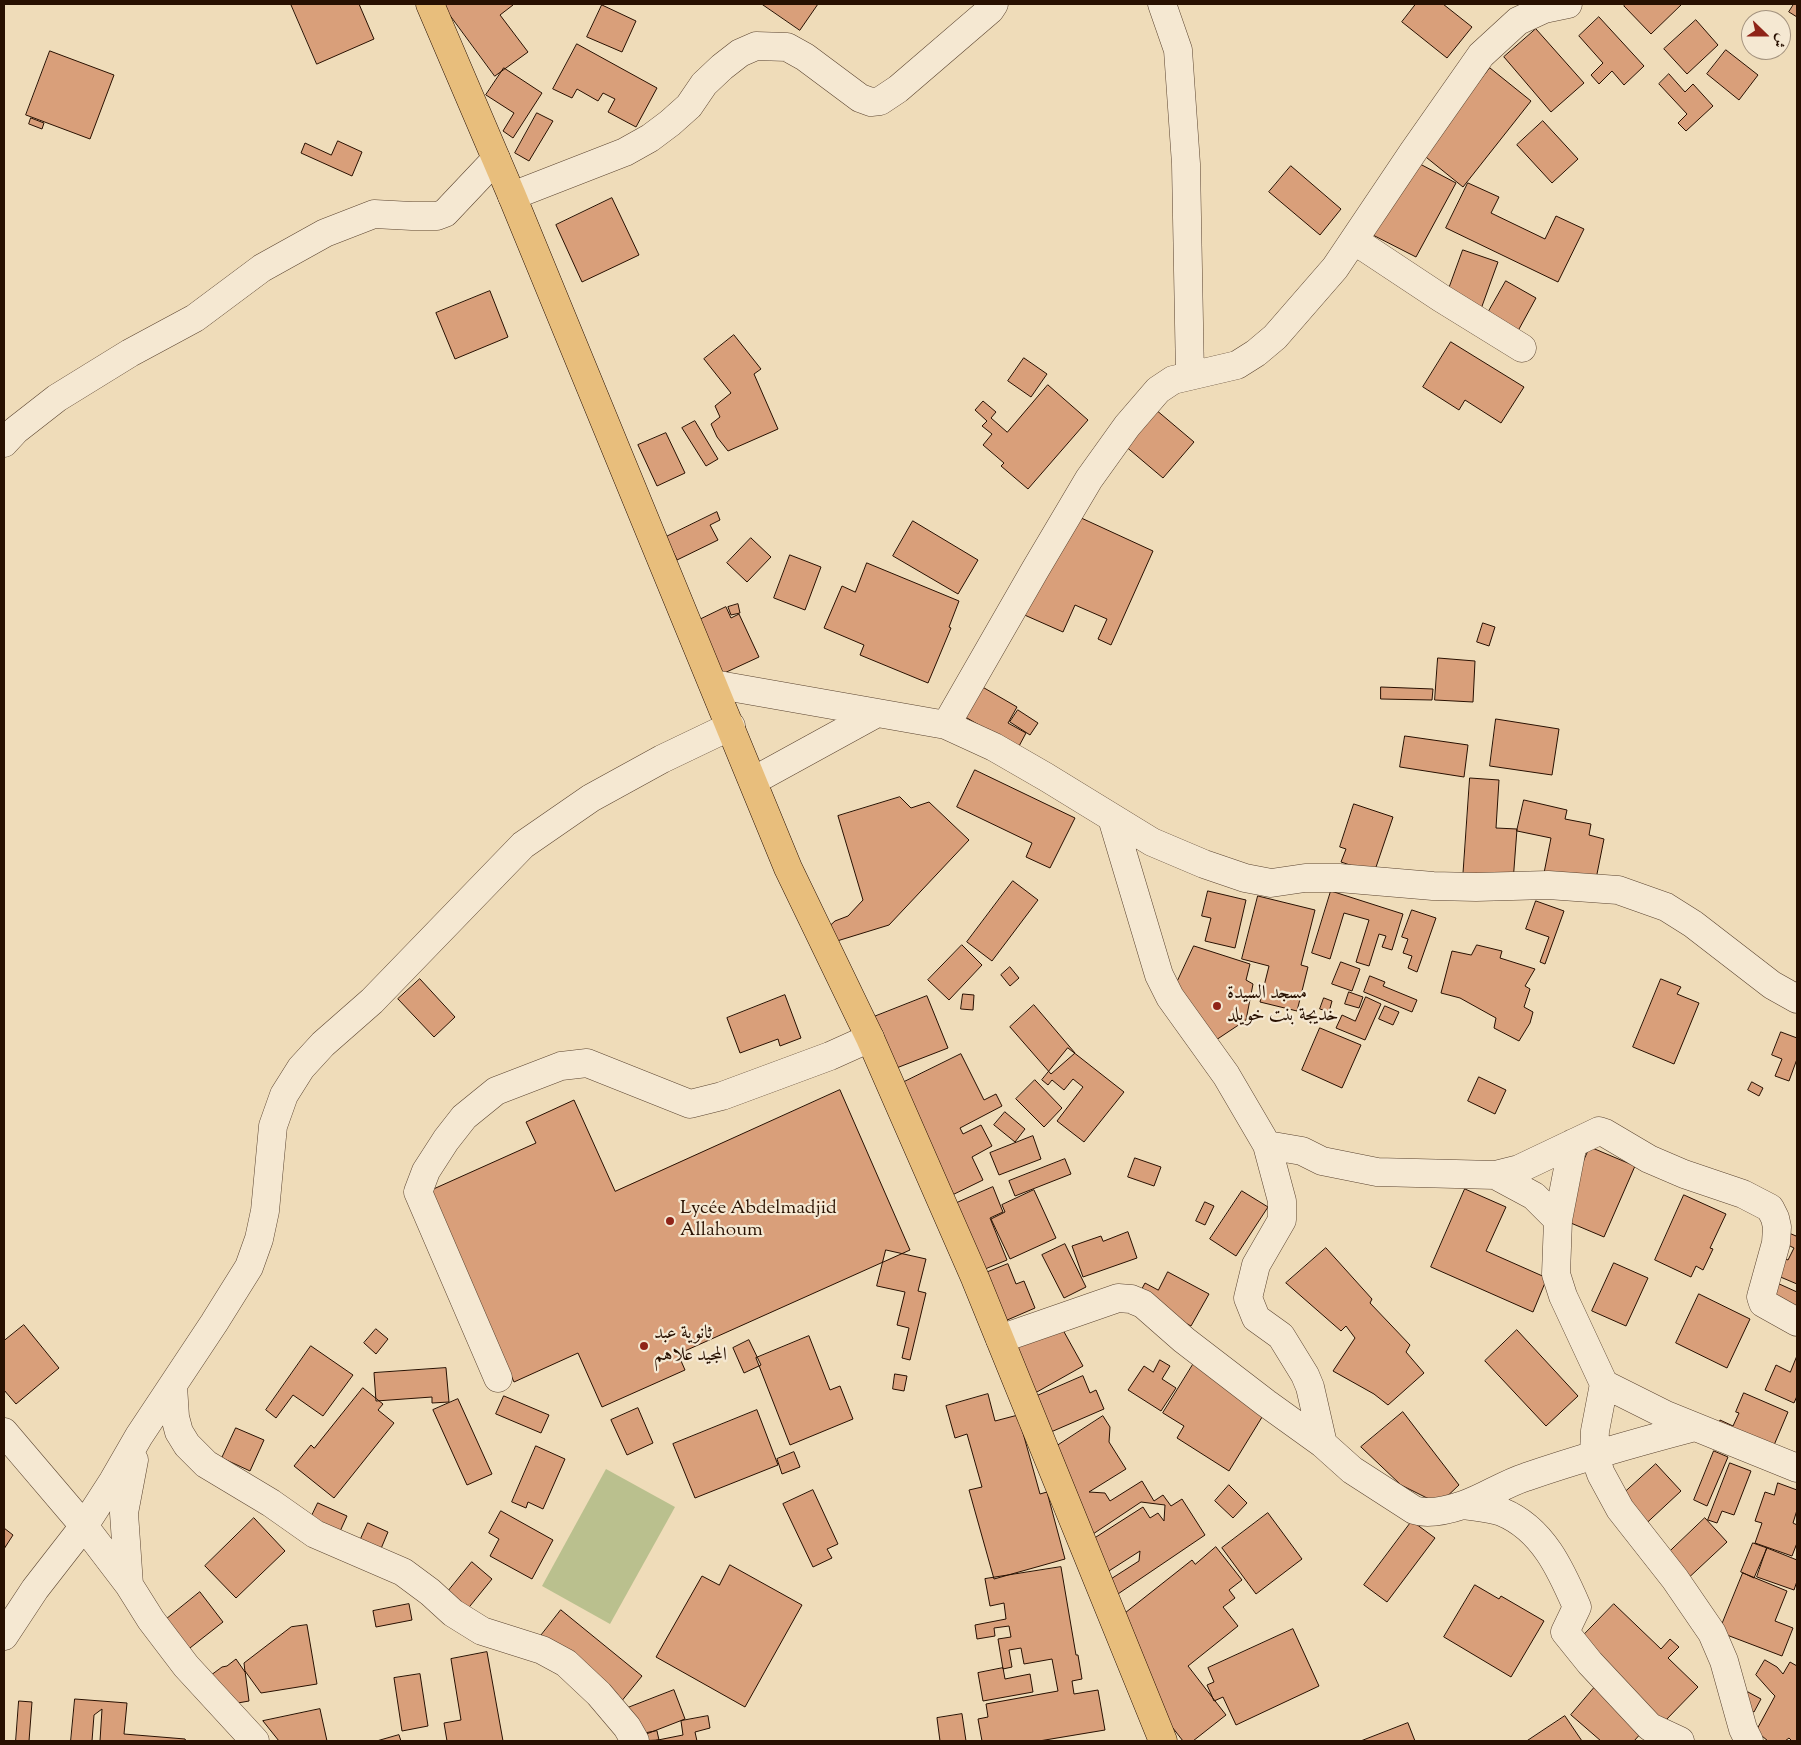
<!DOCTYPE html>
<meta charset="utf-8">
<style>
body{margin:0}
#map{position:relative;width:1801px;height:1745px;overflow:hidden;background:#efdcb9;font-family:"Sorts Mill Goudy",Amiri,serif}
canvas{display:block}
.frame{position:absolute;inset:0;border:5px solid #281001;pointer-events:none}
.north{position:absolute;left:1741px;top:10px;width:50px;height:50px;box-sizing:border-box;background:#f5e8d2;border:1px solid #a3927e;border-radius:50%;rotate:112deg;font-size:14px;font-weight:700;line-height:20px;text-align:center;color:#281001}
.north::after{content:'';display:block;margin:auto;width:18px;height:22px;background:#8f2418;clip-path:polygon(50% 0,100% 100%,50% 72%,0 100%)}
</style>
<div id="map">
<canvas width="1801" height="1745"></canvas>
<div class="frame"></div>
<div class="north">ش</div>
</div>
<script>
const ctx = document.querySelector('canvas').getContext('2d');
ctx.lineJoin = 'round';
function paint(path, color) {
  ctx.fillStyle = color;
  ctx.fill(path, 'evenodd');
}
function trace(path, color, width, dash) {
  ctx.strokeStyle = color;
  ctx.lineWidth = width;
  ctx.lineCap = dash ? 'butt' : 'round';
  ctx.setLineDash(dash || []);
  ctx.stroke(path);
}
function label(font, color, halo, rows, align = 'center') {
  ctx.font = font + ' "Sorts Mill Goudy",Amiri,serif';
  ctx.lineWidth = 4.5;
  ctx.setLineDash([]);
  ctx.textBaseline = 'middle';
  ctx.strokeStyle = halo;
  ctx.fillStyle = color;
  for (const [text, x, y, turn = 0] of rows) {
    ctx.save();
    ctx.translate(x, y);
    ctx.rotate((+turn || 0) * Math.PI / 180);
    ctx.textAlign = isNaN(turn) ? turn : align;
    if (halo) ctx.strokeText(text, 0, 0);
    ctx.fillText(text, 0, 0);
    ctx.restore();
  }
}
paint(new Path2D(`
 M606,1469l69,38 -65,117 -68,-38z`), '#bac08e');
const building = new Path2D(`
 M291,4h68l15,35 -57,25z
 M442,4h70l1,1 -13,10 28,37 -33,24z
 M762,4h56l-18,26z
 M1416,4h27l29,23 -25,31 -45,-36z
 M1626,4h56l-31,30 -27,-28z
 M1794,4h3v13l-8,-5z
 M602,5l34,16 -14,31 -35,-15z
 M1599,17l45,49 -20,19 -12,-14 -13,13 -8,-9 12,-12 -24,-27z
 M1696,20l22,25 -31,29 -23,-25z
 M1536,29l48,54 -33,29 -47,-55z
 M577,44l80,44 -21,39 -28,-15 7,-13 -12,-6 -5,8 -21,-12 -5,9 -19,-9z
 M1726,50l32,25 -19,25 -32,-26z
 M50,51l64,24 -24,64 -64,-24z
 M504,68l38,25 -29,45 -10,-7 11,-18 -28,-18z
 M1490,68l41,33 -68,86 -52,-42 47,-37z
 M1669,74l16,18 8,-8 20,22 -27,25 -8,-8 9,-9 -28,-30z
 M537,113l16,8 -24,40 -14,-8z
 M31,118l13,5 -2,6 -13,-5z
 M1543,121l35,38 -26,24 -35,-38z
 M338,141l24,11 -10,24 -51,-23 4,-10 26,12z
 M1403,155l53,28 -40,74 -53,-27z
 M1291,166l50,43 -21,26 -51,-43z
 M1468,183l31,14 -8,16 54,26 11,-23 28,13 -26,53 -112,-54z
 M612,198l27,57 -57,27 -26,-57z
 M1463,250l35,12 -21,58 -35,-12z
 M1506,281l30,17 -29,53 -31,-17z
 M490,291l18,46 -53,22 -19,-46z
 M734,335l27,34 -7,5 24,55 -50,22 -11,-14 -6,-13 9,-7 -5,-11 16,-13 -27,-34z
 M1451,342l73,45 -23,36 -36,-23 -6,10 -36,-23z
 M1024,358l23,16 -16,23 -23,-16z
 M1048,385l40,35 -60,69 -27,-23 3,-3 -21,-18 9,-11 -10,-8 5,-5 -12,-11 8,-9 13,11 -5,6 16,14z
 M1155,409l39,33 -31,36 -39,-33z
 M695,421l23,38 -12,7 -24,-38z
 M666,433l19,40 -28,13 -19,-41z
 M1066,511l87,40 -42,94 -13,-6 9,-20 -32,-14 -12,27 -43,-19z
 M717,512l3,8 -10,5 8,15 -41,20 -11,-23z
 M913,521l65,39 -20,34 -65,-38z
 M751,538l20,19 -24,25 -20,-19z
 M790,555l31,12 -16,43 -31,-12z
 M867,563l92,38 -10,26 2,1 -23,55 -68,-28 4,-10 -40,-17 18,-42 13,6z
 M738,604l2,9 -9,2 -3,-8z
 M726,607l5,11 8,-4 20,43 -39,18 -25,-53z
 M1483,623l12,4 -6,19 -12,-4z
 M1438,658l37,3 -2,41 -38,-2z
 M967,678l50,29 -9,16 18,10 -8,15 -68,-40z
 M1381,687l52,2 -1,11 -51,-1z
 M1018,710l20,13 -8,12 -20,-13z
 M1496,719l63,10 -7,46 -62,-9z
 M1405,736l63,9 -4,32 -64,-10z
 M975,770l100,48 -25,50 -24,-11 6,-14 -75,-36z
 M1470,778l29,2 -3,48 21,1 -4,53 -50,-3z
 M900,797l11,11 18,-6 40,38 -80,85 -52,16 -12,-11 10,-9 13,-5 15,-16 -25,-84z
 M1524,800l43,10 -2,9 26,5 -2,11 15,4 -9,45 -51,-11 7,-35 -34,-7z
 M1354,804l39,13 -19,56 -33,-11 5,-13 -6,-2z
 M1013,881l25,19 -46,61 -25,-19z
 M1208,891l38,9 -11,48 -30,-7 6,-23 -9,-2z
 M1331,891l72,23 -11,36 -10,-3 4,-11 -7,-2 -10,32 -13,-4 13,-42 -25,-7 -14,46 -18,-6z
 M1258,896l57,14 -14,55 7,2 -11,44 -37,-9 9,-36 -27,-7z
 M1536,901l28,10 -19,53 -5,-2 9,-25 -23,-8z
 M1412,910l24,8 -19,54 -9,-4 4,-12 -9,-3 5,-14 -6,-2z
 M962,945l20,20 -33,35 -21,-20z
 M1477,945l25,6 -2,7 35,11 -10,17 5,3 -6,18 9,5 -3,11 -11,18 -25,-13 2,-10 -36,-20 -19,-5 11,-42 19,4z
 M1194,946l56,18 -4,16 7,4 -7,36 -30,20 -43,-49z
 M1341,962l19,7 -8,22 -20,-7z
 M1010,967l9,11 -9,8 -9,-11z
 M1370,976l15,6 -2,4 34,14 -5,12 -48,-20z
 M420,979l35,38 -21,20 -36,-38z
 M1661,979l20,8 -4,7 22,9 -25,61 -41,-17z
 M1349,992l14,5 -4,11 -14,-4z
 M963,994l11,1 -1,15 -12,-1z
 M785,995l16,43 -21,8 -2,-7 -38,14 -13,-35z
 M927,996l21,52 -67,26 -20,-52z
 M1366,997l15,7 -16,36 -29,-12 6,-13 13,6z
 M1324,998l8,3 -3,11 -9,-3z
 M1034,1005l41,48 -24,21 -41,-47z
 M1385,1006l14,6 -6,13 -14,-6z
 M1320,1028l41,17 -19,43 -40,-18z
 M1781,1032l16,6v21l-8,22 -14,-5 7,-17 -10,-4z
 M1068,1048l56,44 -40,50 -27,-21 26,-34 -10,-8 -9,11 -12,-10 -4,5 -6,-5z
 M961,1054l23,46 12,-6 6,12 -42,22 3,6 18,-9 11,21 -20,11 11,23 -39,19 -54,-110z
 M1479,1077l27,13 -11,24 -27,-13z
 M1035,1080l27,28 -18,19 -28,-28z
 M1752,1082l11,6 -4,8 -11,-6z
 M840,1090l70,160 -232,104 7,16 -83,37 -24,-54 -64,29 -85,-191 107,-48 -10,-21 48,-22 41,91z
 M1005,1112l20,17 -10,13 -21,-17z
 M1033,1136l8,23 -42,16 -9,-22z
 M1590,1147l45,19 -31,71 -45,-19z
 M1135,1158l26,9 -7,19 -26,-9z
 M1065,1159l6,15 -56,22 -6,-15z
 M993,1187l10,25 -13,6 17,42 -39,16 -27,-66z
 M1465,1189l41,18 -20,44 61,27 -14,34 -102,-45z
 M1034,1190l22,48 -46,21 -19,-40 14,-7 -3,-7z
 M1242,1191l26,16 -32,49 -26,-17z
 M1684,1195l42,19 -16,34 3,1 -10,21 -7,-4 -5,11 -36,-17z
 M1205,1202l9,4 -9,19 -9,-4z
 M1128,1232l9,26 -54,19 -11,-31 29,-10 2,5z
 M1789,1233l7,3 1,-2v50l-26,-11 7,-17 10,4 6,-12 -10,-5z
 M1065,1244l21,43 -22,11 -22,-43z
 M1326,1248l46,51 -2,4 40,42 -4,7 18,21 -36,32 -14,-11 -41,-23 22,-33 -9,-12 -5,5 -55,-48z
 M886,1250l40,9 -8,32 8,2 -16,67 -8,-2 7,-30 -12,-3 8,-33 -28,-6z
 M1614,1263l34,15 -22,48 -34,-15z
 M1008,1264l8,20 8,-3 11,27 -37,16 -20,-48z
 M1168,1272l41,22 -18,32 -54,-28 8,-15 13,7z
 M1766,1278l31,14v30l-2,5z
 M1699,1294l51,25 -23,49 -51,-25z
 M1058,1321l25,45 -55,31 -25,-45z
 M24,1325l35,43 -43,36 -12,-14v-49z
 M376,1329l12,10 -12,15 -12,-11z
 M1517,1330l61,66 -32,30 -61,-65z
 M809,1336l21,54 10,-4 13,33 -63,26 -34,-87z
 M749,1340l12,25 -17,8 -11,-25z
 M311,1346l42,29 -30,41 -30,-21 -17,23 -10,-8z
 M1797,1356v40l-3,7 -29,-13 11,-25 14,7z
 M1160,1360l10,6 -8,13 14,9 -15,23 -33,-21 16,-24 9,6z
 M1194,1363l73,46 -38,62 -52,-33 7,-12 -21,-13z
 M446,1368l3,34 -17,1v-6l-56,4 -2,-28z
 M895,1374l12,2 -3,15 -11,-2z
 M1083,1376l7,17 6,-3 8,19 -60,26 -14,-36z
 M363,1388l20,16 -5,6 16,13 -60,75 -40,-32 17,-21 3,3z
 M1744,1393l44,19 -19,45 -54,-22 5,-15 13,6 6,-13 -3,-1z
 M988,1394l7,27 23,-6 22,79 7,-2 18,67 -71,20 -25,-89 13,-3 -15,-53 -12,4 -9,-32z
 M504,1396l45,19 -8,18 -45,-19z
 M458,1399l34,75 -25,11 -34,-75z
 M638,1408l15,35 -26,12 -16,-35z
 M757,1410l21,55 -83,33 -22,-54z
 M1403,1412l56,73 -20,19 -38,-19 -40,-38z
 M1103,1416l7,11 -1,15 17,27 -37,23 16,1 5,8 32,-20 12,20 9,-6 8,11 11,-7 23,36 -93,63 -9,-14 36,-23 1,-10 -39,25 -19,-30 61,-39 7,11 8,-5 6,8 1,-16 -24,-3 -51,34 -50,-79z
 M236,1428l28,12 -14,31 -28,-13z
 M536,1446l29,13 -22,50 -15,-7 -2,6 -14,-6z
 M1714,1451l14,6 -21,49 -13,-6z
 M794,1452l6,15 -18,7 -5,-15z
 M1730,1463l21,8 -17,44 -12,-4 -5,12 -9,-3z
 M1656,1464l25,27 -44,41 -25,-28z
 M1778,1483l19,7v20l-4,13 4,2v18l-5,13 -37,-13 7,-20 -7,-2 10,-29 9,3z
 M1229,1485l18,18 -14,15 -18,-17z
 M813,1490l25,54 -11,5 5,9 -19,9 -30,-63z
 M318,1503l29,13 -10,22 -29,-14z
 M501,1511l52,29 -21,39 -42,-23 9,-17 -10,-6z
 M1268,1513l34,46 -46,35 -34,-46z
 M254,1518l31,33 -49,47 -31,-32z
 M1705,1518l22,24 -44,41 -22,-23z
 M1412,1521l23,17 -48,64 -23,-17z
 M368,1523l20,9 -8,19 -21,-8z
 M4,1528l9,7 -9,14z
 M1753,1543l14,5 -13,30 -13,-6z
 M1216,1547l26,33 -13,10 6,8 -12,9 15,19 -50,40 38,49 -33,26h-10l-53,-68 -19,-49 81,-64 3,4z
 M1767,1548l30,12v21l-3,9 -37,-13z
 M472,1562l20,17 -35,43 -20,-17z
 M730,1565l72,40 -57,102 -89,-50 46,-81 17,9z
 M1061,1567l15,88h2l4,24 -10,2 2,13 24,-4 7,40 -66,11h-57l-4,-22 10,-2 -2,-13 72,-13 -6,-32 -28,5 -3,-16 -12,2 3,17 -9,2 -5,-30 13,-2 -2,-11 -15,2 1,8 -18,3 -2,-14 31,-6 -2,-16 -14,3 -5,-27z
 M1743,1573l44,18 -12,30 18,7 -11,28 -63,-24z
 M1475,1585l24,14 2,-3 43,25 -33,56 -67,-40z
 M200,1592l23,30 -42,33 -23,-29z
 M409,1604l3,16 -36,7 -3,-16z
 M1614,1604l47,45 9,-10 9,8 -11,11 30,29 -34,35 -85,-82z
 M561,1610l81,66 -26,32 -80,-66z
 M307,1625l10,59 -56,9 -16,-22 4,30 -28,5 -18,-25 19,-14 5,-1 9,-7 9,13 -1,-9 47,-36z
 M1293,1629l26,57 -83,39 -13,-28 -9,4 -7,-16 7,-3 -6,-14z
 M487,1652l16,89h-56l-3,-18 17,-3 -10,-61z
 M1765,1660l12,7 6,7 7,-12 7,4v75h-5l-3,-3 -4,3h-17l-12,-10 19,-35 -3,-3 -16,-18z
 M1003,1668l2,11 25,-5 3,18 -50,9 -5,-28z
 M420,1674l8,52 -26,5 -8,-53z
 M1594,1688l49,43 -9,10h-33l-30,-26z
 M674,1690l11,29 -49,19 -11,-29z
 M1748,1692l13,7 -7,13 -14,-7z
 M75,1699l52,4 -3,31 61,5 1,2h-86l2,-32 -8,6 -2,26h-21z
 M19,1701l13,1 -3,39h-13z
 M320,1709l7,32h-48l-16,-20z
 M962,1714l4,27h-26l-3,-23z
 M708,1716l2,12 -15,4 2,9h-44l30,-6 -2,-14z
 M1565,1716l17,25h-55z
 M1408,1723l7,18h-54z
 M657,1731l2,9 -21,1 -2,-6z
 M399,1735l2,6h-24z`);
paint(building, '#d99f7a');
trace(building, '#281001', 1);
const minor = new Path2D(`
 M1162,4l16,46 8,114 4,212
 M512,196l113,-44 25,-14 20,-15 19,-17 15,-22 18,-17 18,-14 16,-7 31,1 18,10 55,41 11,4 9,-1 18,-12 92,-79 4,-6
 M1355,241l86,57 81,50
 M4,443l12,-13 41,-32 73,-45 65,-35 67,-50 63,-35 49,-19 38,2h25l8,-3 51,-54
 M713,684l233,41 48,22 52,30 106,65 52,22 41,14 26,5 34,-5h34l94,8 43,1 72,-2 70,5 48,17 27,17 79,61 25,14
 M946,725l89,-155 54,-91 38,-53 31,-36 15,-10 64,-15 19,-12 19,-16 60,-69 78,-116 68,-97 37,-34 26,-12 24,-5
 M753,781l124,-68
 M1112,818l47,157 11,22 56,78 41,70 35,6 20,10 55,11 118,3 39,21 24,24 -2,54 7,22 41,88 -9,47 -1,23 7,20 19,35 55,70 37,54 12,28 19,68 6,12
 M1267,1145l15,56v19l-26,45 -8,33 8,20 25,18 24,39 5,12 13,57 29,26 62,40c15,5 34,0 49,-5 21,-7 41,-21 63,-28 55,-19 112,-35 169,-50
 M1495,1175l24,-6 80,-38 6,2 44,26 35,15 59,20 27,14 5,10 2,9 -1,16 -15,54 2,6 34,19
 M1558,1220l15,-77
 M1000,1339l118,-41 13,1 12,5 41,36 82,63 57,41
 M498,1378l-80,-186 8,-21 20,-31 18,-23 32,-26 65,-25 26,-3 103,41 32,-8 108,-40 40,-18
 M1604,1384l62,31 131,53
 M173,1386l2,31 4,15 8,13 19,19 65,39 44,31 88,38 27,20 23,21 29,18 60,19 24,13 33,31 28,33 8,14
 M4,1432l80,94 45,59
 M134,1460l-10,53 5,72 22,35 35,46 69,75
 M1463,1505c13,2 27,3 39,7 41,17 59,58 75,95l-12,25 25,31 60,64 30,14
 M4,1636l31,-47 49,-63 29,-45 26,-45 75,-113 35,-56 10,-28 6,-28 8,-85 11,-31 17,-27 22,-24 49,-43 151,-156 68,-47 71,-39 69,-33`);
const major = new Path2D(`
 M430,4l82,192 276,672 82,170 105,240 188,463`);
trace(minor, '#5a432f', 29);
trace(major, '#281001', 29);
trace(minor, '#f5e8d2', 28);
trace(major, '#e8be7c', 28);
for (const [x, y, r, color] of [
 [1217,1006,5,"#8f2418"],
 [670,1221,5,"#8f2418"],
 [644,1346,5,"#8f2418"]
]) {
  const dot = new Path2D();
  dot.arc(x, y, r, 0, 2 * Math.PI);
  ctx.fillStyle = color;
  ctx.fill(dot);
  trace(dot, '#f5e8d2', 2);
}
label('19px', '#281001', '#f5e8d2', [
 ["مسجد السيدة",1227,995],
 ["خديجة بنت خويلد",1227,1017],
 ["Lycée Abdelmadjid",680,1210],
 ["Allahoum",680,1232],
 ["ثانوية عبد",654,1335],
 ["المجيد علاهم",654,1357]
], 'left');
</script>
